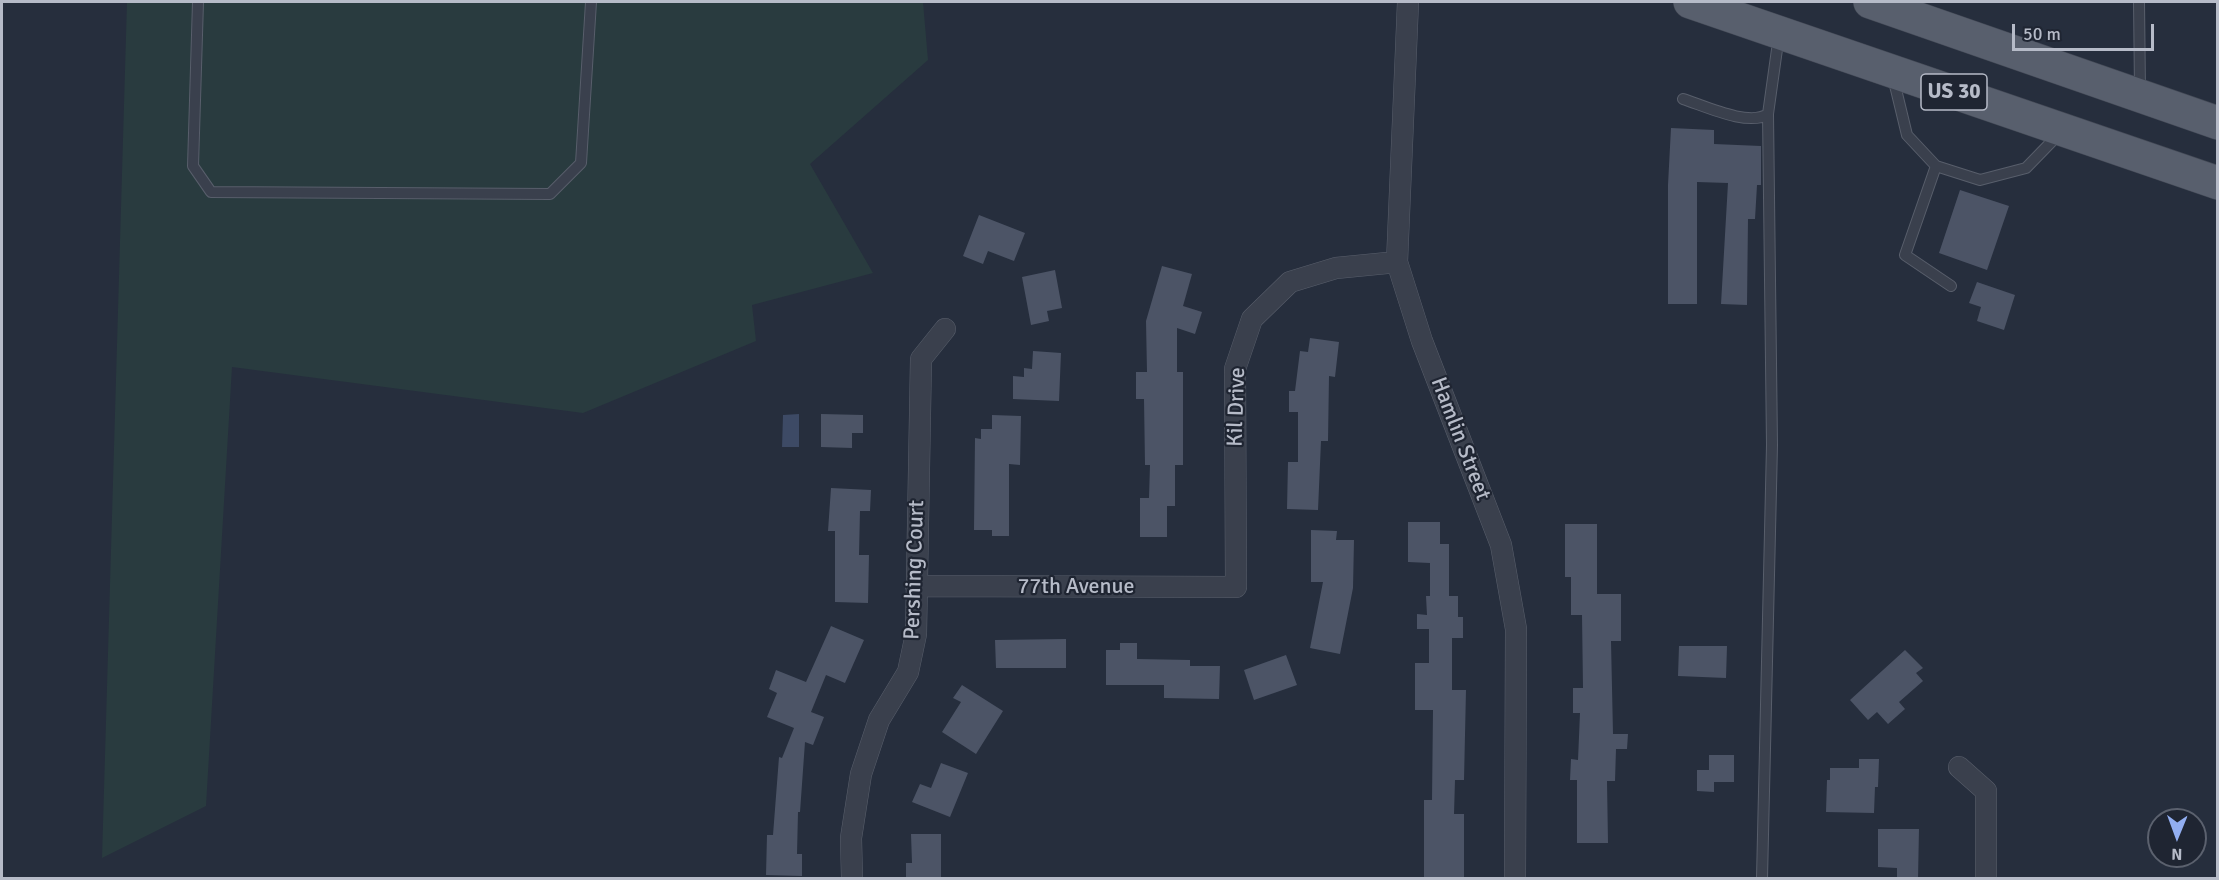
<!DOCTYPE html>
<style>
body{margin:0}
#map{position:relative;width:2219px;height:880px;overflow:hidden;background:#262e3d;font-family:Signika,sans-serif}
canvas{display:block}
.frame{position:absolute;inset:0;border:3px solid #b6bbc8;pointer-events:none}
.north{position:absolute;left:2147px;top:808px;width:60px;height:60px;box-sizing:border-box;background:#1f2532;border:2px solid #5b616e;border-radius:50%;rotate:181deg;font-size:16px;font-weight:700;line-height:24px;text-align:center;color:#b6bbc8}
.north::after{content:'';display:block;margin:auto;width:21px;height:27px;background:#92aef1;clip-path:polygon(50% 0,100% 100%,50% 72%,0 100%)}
.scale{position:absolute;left:2012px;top:24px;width:142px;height:27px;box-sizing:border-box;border:3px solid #b6bbc8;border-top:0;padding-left:8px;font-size:18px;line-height:21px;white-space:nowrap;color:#b6bbc8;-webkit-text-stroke:4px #1f2532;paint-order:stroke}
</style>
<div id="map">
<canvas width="2219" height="880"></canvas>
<div class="frame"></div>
<div class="north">N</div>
<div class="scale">50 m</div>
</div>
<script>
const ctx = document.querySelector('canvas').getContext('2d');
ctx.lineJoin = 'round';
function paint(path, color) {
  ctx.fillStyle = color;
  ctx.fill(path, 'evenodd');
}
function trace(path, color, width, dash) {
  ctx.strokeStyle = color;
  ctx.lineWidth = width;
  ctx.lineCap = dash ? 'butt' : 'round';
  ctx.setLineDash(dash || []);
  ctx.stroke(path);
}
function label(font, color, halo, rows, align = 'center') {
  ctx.font = font + ' Signika,sans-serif';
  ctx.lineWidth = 4.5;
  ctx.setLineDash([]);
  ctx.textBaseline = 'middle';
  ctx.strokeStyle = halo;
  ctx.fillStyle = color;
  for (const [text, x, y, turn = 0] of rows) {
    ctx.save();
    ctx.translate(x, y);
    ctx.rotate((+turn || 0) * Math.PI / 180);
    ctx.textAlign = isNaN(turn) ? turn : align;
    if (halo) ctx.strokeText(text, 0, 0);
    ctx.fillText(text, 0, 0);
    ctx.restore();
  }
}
paint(new Path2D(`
 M127,2h796l5,58 -118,104 63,109 -121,32 4,36 -173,72 -351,-46 -26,439 -104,52z`), '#293b3f');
paint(new Path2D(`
 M799,414v33h-17l1,-32z`), '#3d4a65');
paint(new Path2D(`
 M1671,128l43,2v14l47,2v39h-4l-2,34h-7l-1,86 -26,-1 7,-121 -31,-1v122h-29v-119z
 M1960,190l49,16 -22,64 -48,-17z
 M979,215l46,18 -11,28 -26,-10 -5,13 -20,-8z
 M1162,266l30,8 -9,32 19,6 -7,22 -18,-6v44h6v93h-8v41h-8v31h-27v-39h9l1,-33h-5l-1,-66h-8v-27h11l-1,-51z
 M1055,270l7,38 -15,3 2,10 -18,4 -9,-48z
 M1977,282l38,13 -11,35 -27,-9 4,-14 -12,-4z
 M1310,338l29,4 -4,35 -6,-1 -1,65h-7l-3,69 -31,-1 1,-47h10v-50h-9v-21h6l5,-40 8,1z
 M1033,351l28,2 -2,48 -46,-2v-23l11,1v-9l8,1z
 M821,414l42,1v18h-11v15l-31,-1z
 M992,415l29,1 -1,49 -11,-1v72h-17v-6h-18l1,-92 6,1v-10h11z
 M831,488l40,2 -1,21h-10l-1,44h10l-1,48 -33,-1v-71h-7z
 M1408,522h32v22h9v52h9v21h5v21h-11v52h14l-2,90h-9l-1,34h10v65h-40v-79h8l1,-90h-18v-47h14v-34h-12v-15l10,1 -1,-19h4v-33l-22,-1z
 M1565,524h32v70h24v47h-10l2,93h15l-1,15h-11l-1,32h-8l1,62h-31v-63h-7l1,-21 7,1 2,-47h-7v-25h10l-1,-73h-11v-38h-6z
 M1311,530l26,1 -1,9h18l-1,48 -13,66 -30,-6 13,-66h-12z
 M831,626l33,14 -19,43 -19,-8 -15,37 13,5 -11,28 -8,-3 -5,70h-2l-1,42h5v22l-36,-1 1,-40h6l6,-78 3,1 12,-30 -27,-11 10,-24 -8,-4 7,-19 30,12z
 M1066,639v29h-70l-1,-28z
 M1120,643h17v16l53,1v6h30l-1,33 -55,-1v-13h-58v-35h14z
 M1679,646h48l-1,32 -48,-2z
 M1905,650l18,18 -7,5 7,8 -24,21 6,7 -17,15 -11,-12 -9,8 -18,-20z
 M1286,655l11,30 -43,15 -10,-30z
 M962,685l41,26 -27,43 -34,-22 19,-30 -8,-4z
 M1709,755h25v27h-20v10l-17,-1v-21h12z
 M1859,759h20l-1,28h-3l-1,26 -48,-1 1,-32h3v-12h29z
 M941,763l27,10 -18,44 -38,-15 8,-18 11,4z
 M1878,829h41l-1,50h-21v-11l-19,-1z
 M911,834h30v45h-35v-16h6z`), '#4c5466');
const lane = new Path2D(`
 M198,2l-5,164 18,26 339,2 31,-31 10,-161
 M2139,2l1,88
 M1893,77l14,58 29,31 44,14 46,-12 34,-35
 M1683,99c22,7 66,28 85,15l11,-79
 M1936,166l-31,89 46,31
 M1762,878l10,-433 -4,-331`);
const street = new Path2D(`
 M1408,2l-11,260 25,79 79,204 15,84 -1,249
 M916,586l320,1 -1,-218 17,-50 38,-37 46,-14 61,-6
 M1959,767l27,24v87
 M852,878l-1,-40 10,-64 18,-54 29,-48 8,-38 5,-275 24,-30`);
const primary = new Path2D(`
 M1690,2l528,181
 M1870,2l348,121`);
trace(lane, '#585e6b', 12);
trace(street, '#585e6b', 22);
trace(primary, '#434956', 34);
trace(lane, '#3a404d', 10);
trace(street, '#3a404d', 21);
trace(primary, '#585f6d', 33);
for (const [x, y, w] of [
 [1954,92,66]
]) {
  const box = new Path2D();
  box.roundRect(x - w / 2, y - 18, w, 36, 4.5);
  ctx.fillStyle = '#1f2532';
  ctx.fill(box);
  trace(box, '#b6bbc8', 1.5);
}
label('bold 21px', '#b6bbc8', null, [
 ["US 30",1954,92]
]);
label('22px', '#b6bbc8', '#1f2532', [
 ["Kil Drive",1237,407,-88],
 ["Hamlin Street",1460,439,69],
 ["Pershing Court",915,570,-88],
 ["77th Avenue",1076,587]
]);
</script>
